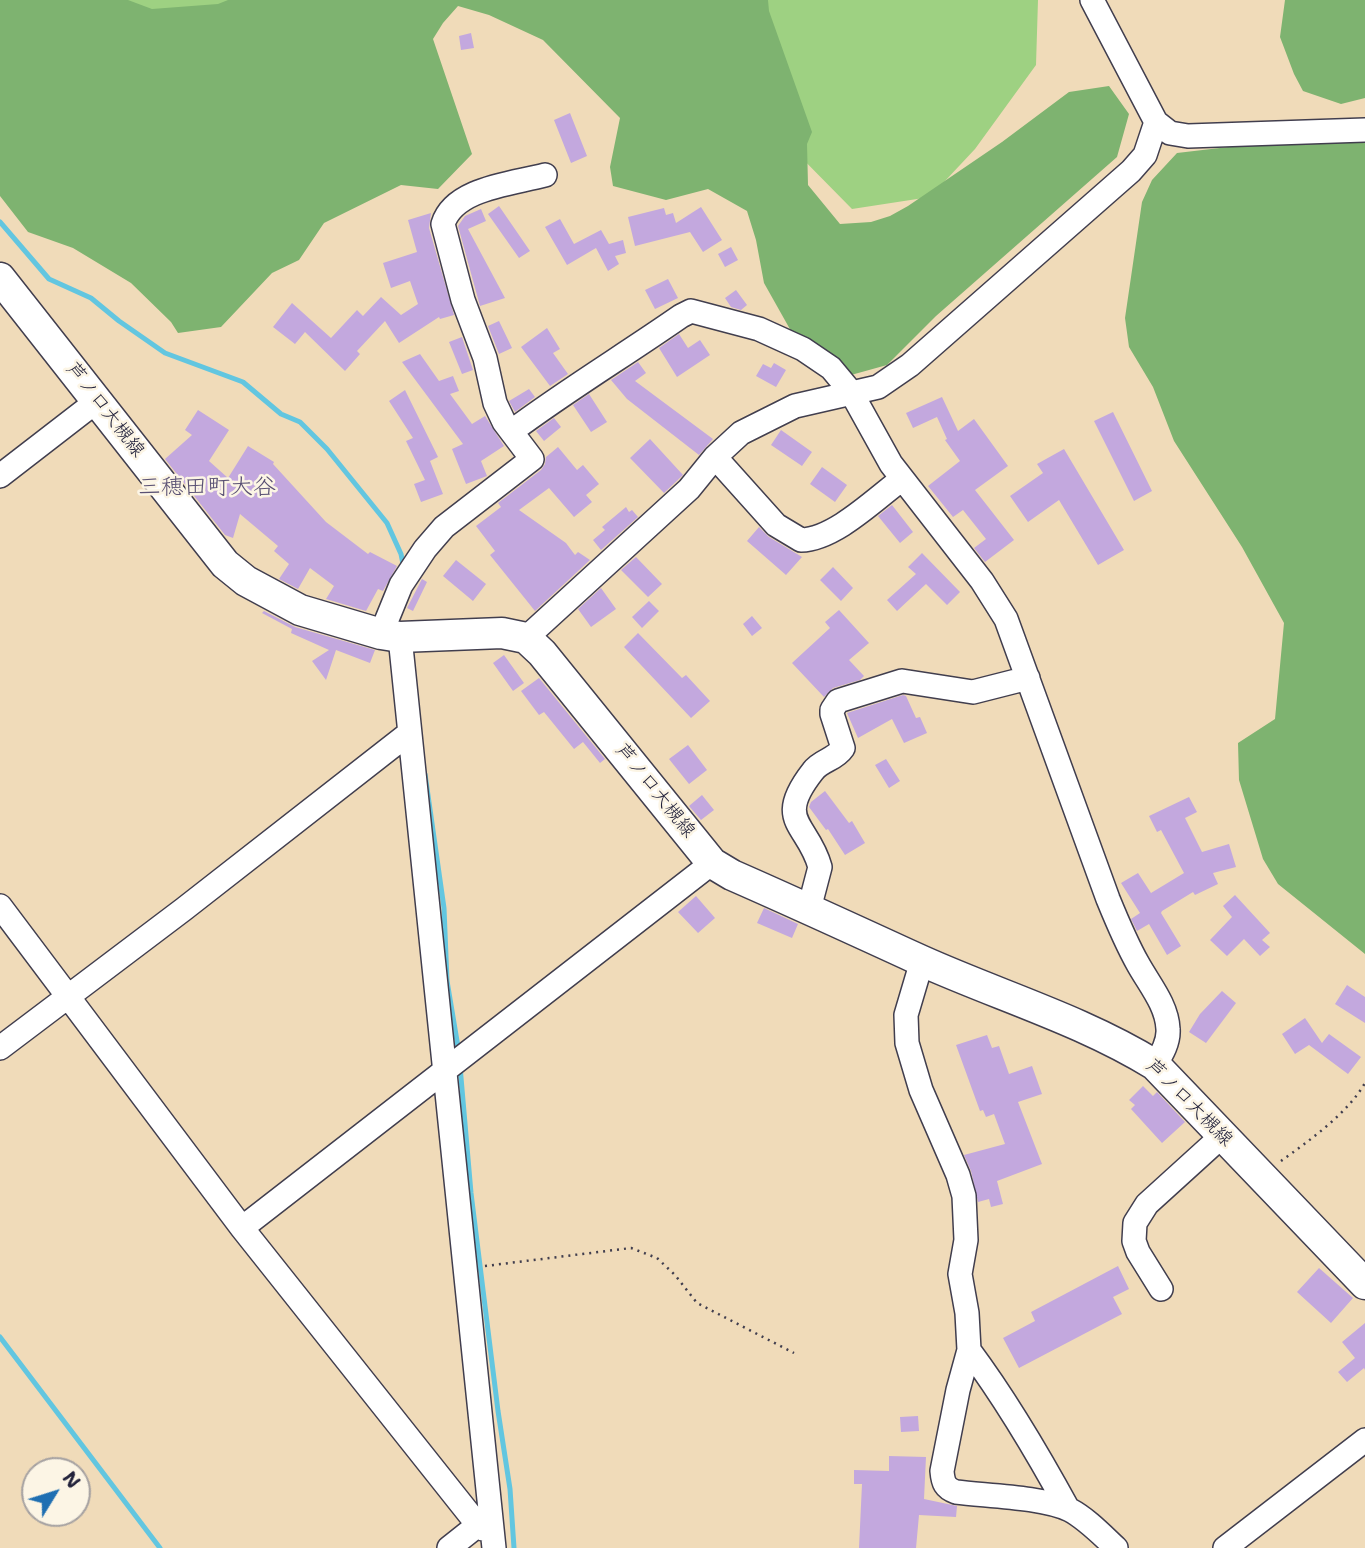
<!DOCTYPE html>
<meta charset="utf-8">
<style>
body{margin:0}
#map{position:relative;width:1365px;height:1548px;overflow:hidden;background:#f0dbb9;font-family:"Shantell Sans",sans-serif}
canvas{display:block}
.north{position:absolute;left:21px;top:1457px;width:70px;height:70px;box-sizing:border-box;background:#fcf5e5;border:2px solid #a5a1a1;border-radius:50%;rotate:52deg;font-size:19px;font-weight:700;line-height:28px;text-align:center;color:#22223b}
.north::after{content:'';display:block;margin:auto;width:24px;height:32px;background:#1f6fb2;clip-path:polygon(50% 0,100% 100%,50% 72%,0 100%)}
</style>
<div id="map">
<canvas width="1365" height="1548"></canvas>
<div class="north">N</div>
</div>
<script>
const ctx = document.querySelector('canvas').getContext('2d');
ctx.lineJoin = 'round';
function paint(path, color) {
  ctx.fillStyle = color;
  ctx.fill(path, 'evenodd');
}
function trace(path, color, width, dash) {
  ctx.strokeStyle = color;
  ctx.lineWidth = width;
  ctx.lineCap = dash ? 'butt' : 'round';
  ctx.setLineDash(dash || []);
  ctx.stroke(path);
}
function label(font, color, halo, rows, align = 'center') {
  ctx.font = font + ' "Shantell Sans","Klee One",sans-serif';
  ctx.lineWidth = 5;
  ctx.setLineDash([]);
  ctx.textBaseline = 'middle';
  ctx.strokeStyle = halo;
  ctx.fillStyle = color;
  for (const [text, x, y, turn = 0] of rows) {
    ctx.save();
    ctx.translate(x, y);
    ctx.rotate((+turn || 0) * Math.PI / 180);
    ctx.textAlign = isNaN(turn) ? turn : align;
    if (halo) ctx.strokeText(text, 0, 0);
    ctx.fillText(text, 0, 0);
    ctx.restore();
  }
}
paint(new Path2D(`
 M78,0h161l-85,37z
 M762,0h276l-2,65 -61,84 -45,48 -78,12 -65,-66z`), '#9ed182');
paint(new Path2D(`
 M0,0h128l24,9 66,-5 10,-4h540l1,11 43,121 -5,12 1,41 32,39 31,-2 19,-6 18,-10 94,-64 67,-50 40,-6 20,28 -12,43 -181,159 -49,49 -36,10 -60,-44 -27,-48 -8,-43 -9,-29 -39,-22 -42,11 -53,-14 -3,-19 10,-49 -77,-78 -54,-25 -31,-9 -15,17 -10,16 39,115 -34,35 -37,-4 -77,38 -25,37 -27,13 -51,54 -43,6 -7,-11 -40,-39 -58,-35 -45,-16 -28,-36z
 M1285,0h80v98l-24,6 -38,-13 -9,-17 -14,-37z
 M1365,131v823l-87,-70 -15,-25 -24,-79 -1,-37 37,-24 9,-96 -42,-76 -68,-106 -21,-54 -24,-40 -4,-29 17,-116 10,-22 25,-27z`), '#7eb370');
trace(new Path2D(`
 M0,222l49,57 42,19 28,23 46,32 78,29 38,32 19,8 27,27 60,74 14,31 3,15
 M425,774l19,134 3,73 12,72
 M460,1066l11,127 27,218 12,78 4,59
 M0,1337l160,211`), '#62c6e0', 5);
paint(new Path2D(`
 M471,33l3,15 -13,2 -2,-14z
 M570,113l17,43 -16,7 -17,-43z
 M499,206l31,45 -11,7 -31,-44z
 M701,207l21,33 -19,12 -13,-20 -55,14 -7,-29 36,-9 2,7 7,-2 3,10z
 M481,209l5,12 -18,8 37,69 -25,8 -22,-80 7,-10z
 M431,213l-2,15 25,87 -14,4 -1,-2 -40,26 -14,-22 -28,30 3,3 -15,17 -40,-39 -10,12 -22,-17 19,-24 39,35 26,-28 6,6 18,-19 20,18 17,-11 -8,-23 -19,7 -8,-25 34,-11 -9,-32z
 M560,219l14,25 27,-14 8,14 14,-4 3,13 -11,3 4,8 -11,7 -12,-23 -29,17 -22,-38z
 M731,247l7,13 -13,7 -7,-13z
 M668,279l10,19 -23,11 -10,-19z
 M736,290l11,15 -6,5 -10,-3 -6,-9z
 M499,321l13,27 -13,6 -11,-28z
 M547,328l13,21 -7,4 15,21 -18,12 -29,-39z
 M679,334l9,14 12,-8 10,15 -33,22 -18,-29z
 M462,337l11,33 -11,4 -13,-32z
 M420,354l19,27 14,-5 6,15 -9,3 22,30 13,-8 19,30 -23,15 6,15 -21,8 -14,-35 11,-5 -61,-82z
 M638,362l8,11 -11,8 78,58 -14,16 -72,-56 -16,-19z
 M774,363l12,7 -10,17 -20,-11 7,-12 8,4z
 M529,389l6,8 -20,15 -6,-11z
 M405,390l33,67 -8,4 13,33 -22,8 -7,-18 11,-4 -19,-39 7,-3 -24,-37z
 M589,394l18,28 -16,10 -18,-27z
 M942,397l16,34 16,-12 34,47 -33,24 39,50 -29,22 -11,-14 12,-9 -23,-29 -10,7 -25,-31 32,-25 -15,-21 2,-1 -10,-22 -24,11 -7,-15z
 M198,410l31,20 -20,31 19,17 20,-32 26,16 -1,2 53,58 42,32 2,-2 27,14 -14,25 -5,-2 -12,22 -40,-12 8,-13 -24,-18 -12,21 -19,-10 10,-15 -15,-13 4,-5 -38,-32 -7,24 -8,-3 -60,-76 27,-24 -7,-5z
 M1113,412l39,79 -18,10 -40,-80z
 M554,418l7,9 -17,14 -8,-10z
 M781,430l31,22 -10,14 -31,-21z
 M650,439l33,36 -19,18 -34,-35z
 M558,447l19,23 6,-5 16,19 -13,11 6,7 -18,15 -25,-29 -30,22 47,33 9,12 3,-3 12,8 -55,51 -45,-56 5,-4 -19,-25 25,-19 -3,-4 43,-33 4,-6 1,-7z
 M1064,449l60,101 -26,15 -39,-65 -31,22 -18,-26 33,-23 -6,-9z
 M822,467l25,18 -12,17 -25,-18z
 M892,505l21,27 -13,11 -22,-27z
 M626,507l3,5 3,-2 6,7 -37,33 -8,-10 12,-10 -3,-3z
 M759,527l10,10 33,20 -16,18 -39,-34z
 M922,553l38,39 -13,13 -21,-21 -29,27 -10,-11 29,-26 -8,-7z
 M636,557l26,27 -14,13 -27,-27z
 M456,560l30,24 -13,17 -30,-25z
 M833,567l20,21 -12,13 -21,-21z
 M422,579l5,3 -14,29 -6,-3z
 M601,588l15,21 -25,18 -13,-18z
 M649,601l10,10 -17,17 -10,-11z
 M839,610l30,33 -20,17 15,16 -4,4 -27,8 -9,9 -32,-34 38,-35 -5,-6z
 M264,611l31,16 80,23 -5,13 -34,-13 -10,30 -14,-19 17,-11 -38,-17 1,-4 -30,-16z
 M752,616l10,12 -10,8 -9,-12z
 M638,633l44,45 4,-3 24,26 -19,17 -67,-71z
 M504,655l20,28 -11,8 -20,-28z
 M539,678l66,81 -5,4 -17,-21 -9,7 -30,-37 -5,3 -18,-24z
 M903,695l3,1 10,22 4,-1 7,16 -23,10 -12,-24 -34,19 -11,-25z
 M688,745l19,25 -18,14 -20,-25z
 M886,759l14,22 -11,7 -14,-23z
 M825,791l24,32 3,-2 13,22 -20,12 -17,-26 -2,1 -17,-23 2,-5z
 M702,795l12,15 -13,10 -12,-14z
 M1189,797l8,15 -12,6 17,34 27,-8 7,23 -23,6 5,11 -23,11 -2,-3 -31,19 -1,2 20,33 -14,9 -18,-31 -12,7 -6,-12 9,-6 -19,-30 17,-10 13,20 33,-20 -23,-43 -4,2 -8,-16z
 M1235,895l35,38 -8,7 8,7 -10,9 -16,-17 -17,17 -17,-16 22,-23 -9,-11z
 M696,896l19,22 -17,15 -20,-21z
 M764,908l34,16 -6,14 -35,-15z
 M1347,985l18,12v26l-30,-19z
 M1222,991l14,12 -30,40 -17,-11 11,-18z
 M1305,1018l17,25 7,-9 32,23 -13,17 -39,-29 -14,9 -13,-20z
 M987,1035l5,13 7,-2 10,28 23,-8 10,28 -24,8 24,62 -45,17 6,23 -12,3 -2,-8 -11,3 -7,-31 -7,-16 41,-11 -11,-30 -8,3 -3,-7 -3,1 -24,-66z
 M1143,1086l10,10 4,-4 28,30 -23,21 -31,-34 4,-4 -6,-5z
 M1118,1266l11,23 -16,8 9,17 -103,54 -16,-30 32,-17 -4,-9z
 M1319,1268l34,30 -22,25 -34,-31z
 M1365,1323v47l-1,-2 -17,14 -9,-10 17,-14 -13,-16z
 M918,1416l1,15 -18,1 -1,-15z
 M889,1456l37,1 -2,42 33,7 -1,11 -37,-2 -3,33h-57l3,-64h-8v-14l35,1z`), '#c3a8de');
const minor = new Path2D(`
 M1092,0l64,122 14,11 18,3 177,-6
 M512,431c55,-41 113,-76 169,-115l10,-5 68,18 44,20 28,19 20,24 40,72 91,117 24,38 102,280c9,22 18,44 30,65 11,20 29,41 30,65 1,13 -6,25 -13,36
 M715,457l61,68 25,15c34,-1 74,-41 101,-61
 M0,476l97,-75
 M381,634l20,-49 24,-36 19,-22 88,-68 -28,-37 -9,-19 -10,-45 -22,-58 -20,-76c11,-36 69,-40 102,-49
 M400,637l94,911
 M526,638l163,-149 26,-32 26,-24 54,-27 83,-19 32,-22 221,-194 14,-16 11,-33
 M0,906l242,322 236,297 5,4h9
 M809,909l11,-42c-12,-44 -47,-45 -7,-96 8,-11 22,-11 30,-23l-11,-34v-4l6,-9 64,-20 71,11 55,-14
 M922,961l-16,54 1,28 14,47 37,85 6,21 2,44 -6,34 7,39 2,37 -11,40 -16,81c1,12 3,17 14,21 32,4 86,5 114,18 17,9 32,25 46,38
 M0,1048l184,-139 224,-175
 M242,1228l470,-365
 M1161,1289l-23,-37 -4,-11 1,-18 12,-19 76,-69
 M969,1350c38,51 69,104 99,159
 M449,1548l29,-23
 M1225,1548l140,-108`);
const major = new Path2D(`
 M0,278l225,286 21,17 54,29 81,24 19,3 102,-4 24,5 16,15 170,210 20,12c64,28 127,57 190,86 78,35 160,59 233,104l210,219`);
trace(minor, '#413e4e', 26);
trace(major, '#413e4e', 33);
trace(new Path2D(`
 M1281,1161c28,-20 67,-48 84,-78
 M485,1266l146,-18 26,10 18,17 22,28 97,50`), '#413e4e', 2.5, [2, 5]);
trace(minor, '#fff', 23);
trace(major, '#fff', 30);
label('19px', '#22223b', '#fcf5e5', [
 ["芦ノ口大槻線",105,410,52],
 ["芦ノ口大槻線",655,791,51],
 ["芦ノ口大槻線",1189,1103,45]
]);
label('23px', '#5a5174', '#fcf5e5', [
 ["三穂田町大谷",207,488]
]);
</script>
